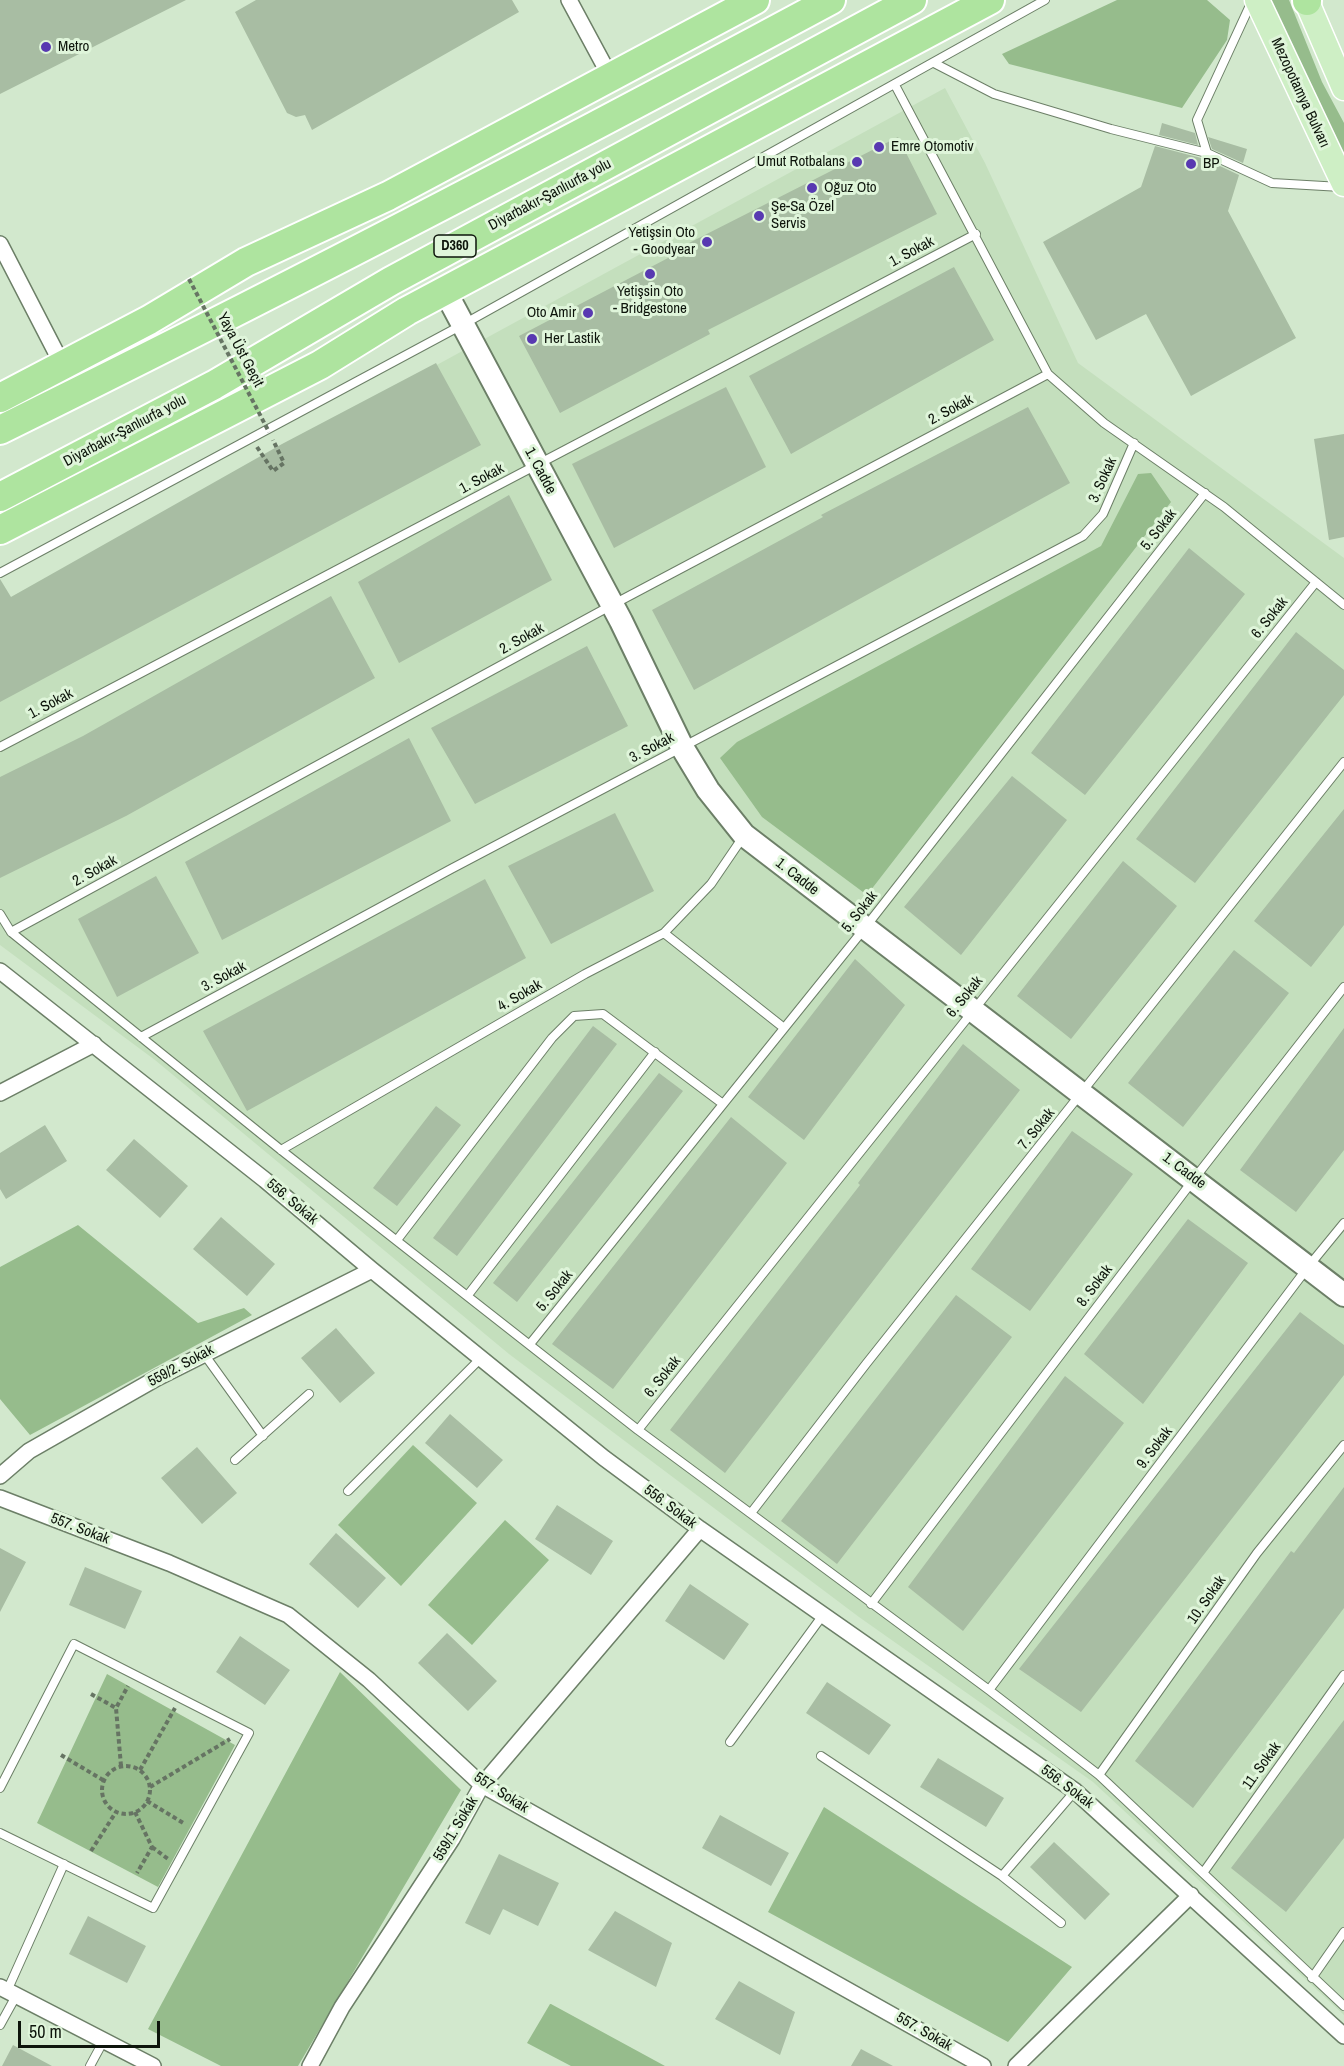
<!DOCTYPE html>
<meta charset="utf-8">
<style>
body{margin:0}
#map{position:relative;width:1344px;height:2066px;overflow:hidden;background:#d2e8cd;font-family:"Archivo Narrow",sans-serif}
canvas{display:block}
.scale{position:absolute;left:18px;top:2021px;width:142px;height:27px;box-sizing:border-box;border:3px solid #0d140b;border-top:0;padding-left:8px;font-size:18px;line-height:21px;white-space:nowrap;color:#0d140b;-webkit-text-stroke:4px #dff5da;paint-order:stroke}
</style>
<div id="map">
<canvas width="1344" height="2066"></canvas>
<div class="scale">50 m</div>
</div>
<script>
const ctx = document.querySelector('canvas').getContext('2d');
ctx.lineJoin = 'round';
function paint(path, color) {
  ctx.fillStyle = color;
  ctx.fill(path, 'evenodd');
}
function trace(path, color, width, dash) {
  ctx.strokeStyle = color;
  ctx.lineWidth = width;
  ctx.lineCap = dash ? 'butt' : 'round';
  ctx.setLineDash(dash || []);
  ctx.stroke(path);
}
function label(font, color, halo, rows, align = 'center') {
  ctx.font = font + ' "Archivo Narrow",sans-serif';
  ctx.lineWidth = 6;
  ctx.setLineDash([]);
  ctx.textBaseline = 'middle';
  ctx.strokeStyle = halo;
  ctx.fillStyle = color;
  for (const [text, x, y, turn = 0] of rows) {
    ctx.save();
    ctx.translate(x, y);
    ctx.rotate((+turn || 0) * Math.PI / 180);
    ctx.textAlign = isNaN(turn) ? turn : align;
    if (halo) ctx.strokeText(text, 0, 0);
    ctx.fillText(text, 0, 0);
    ctx.restore();
  }
}
paint(new Path2D(`
 M945,88l40,75 93,200 266,195v1457l-251,-233 -234,-165 -350,-263 -354,-294 -155,-115v-342z`), '#c4dfbd');
paint(new Path2D(`
 M1117,0h90l23,20 -3,20 -45,68 -173,-44 -7,-10z
 M1270,0h19l33,82 22,41v36z
 M1151,473l20,29 -304,393 -105,-78 -42,-59 17,-16 364,-196 37,-72z
 M78,1225l120,98 46,-15 8,7 -222,120 -30,-36v-132z
 M413,1445l64,58 -76,83 -63,-61z
 M505,1520l44,40 -77,85 -44,-40z
 M340,1672l121,118 -163,276h-77l-73,-37z
 M107,1674l128,71 -77,142 -121,-64z
 M824,1807l248,160 -64,75 -240,-130z
 M550,2004h1l114,62h-94l-44,-23z`), '#96bc8c');
paint(new Path2D(`
 M0,0h186l-186,94z
 M256,0h256l7,12 -207,118 -7,-15 -9,2 -9,-4 -52,-101z
 M1162,123l33,10 3,12 -39,-10z
 M898,137l39,77 -229,116 2,4 -150,79 -41,-77 172,-90 -2,-3z
 M1208,137l39,12 -4,14 -31,-14z
 M1155,146l50,13 34,16 -11,36 68,127 -105,58 -45,-82 -50,26 -53,-98 98,-55z
 M954,267l40,73 -203,114 -42,-78z
 M436,363l45,82 -481,257v-123l11,18 271,-153z
 M726,387l40,80 -152,81 -42,-84z
 M1028,407l42,76 -376,207 -42,-80 171,-93 -2,-2z
 M1344,434v103l-15,3 -15,-101z
 M509,495l43,85 -153,83 -41,-81z
 M1189,548l56,46 -160,201 -54,-42z
 M331,596l44,82 -249,138 -126,62v-101l83,-41z
 M1296,632l48,38v25l-149,188 -59,-44z
 M587,646l41,80 -153,78 -44,-76z
 M409,738l42,83 -229,119 -37,-78z
 M1012,776l55,44 -106,135 -57,-48z
 M1344,809v116l-33,42 -57,-46z
 M615,813l39,78 -103,53 -43,-78z
 M1123,861l54,45 -106,133 -54,-43z
 M156,876l43,77 -82,44 -39,-78z
 M485,879l41,79 -279,153 -44,-80z
 M1234,950l55,43 -106,134 -55,-44z
 M855,959l50,46 -101,135 -56,-43z
 M593,1026l24,18 -160,212 -24,-18z
 M1344,1028v122l-48,62 -56,-42z
 M963,1044l57,46 -295,383 -55,-43 190,-245 -2,-2z
 M659,1073l24,18 -166,211 -24,-19z
 M436,1106l25,19 -64,81 -24,-18z
 M731,1117l56,46 -174,226 -61,-45z
 M45,1125l22,36 -61,38 -6,-10v-36z
 M1072,1131l61,43 -103,137 -59,-42z
 M134,1139l54,47 -28,32 -54,-48z
 M221,1217l54,47 -28,32 -54,-47z
 M1188,1219l60,44 -105,141 -59,-50z
 M956,1295l56,42 -175,227 -56,-43z
 M1300,1312l44,33v30l-263,337 -62,-43z
 M336,1328l39,45 -35,30 -39,-45z
 M1065,1376l59,47 -161,208 -55,-44z
 M450,1414l53,46 -26,28 -52,-45z
 M197,1447l40,46 -35,31 -41,-46z
 M1344,1487v121l-151,200 -58,-47 156,-210 3,2z
 M557,1505l56,36 -22,34 -56,-36z
 M336,1533l50,45 -28,30 -49,-44z
 M0,1548l26,14 -26,50z
 M85,1567l57,24 -17,38 -56,-24z
 M690,1584l59,40 -25,36 -59,-39z
 M447,1633l50,48 -29,30 -50,-48z
 M240,1636l50,34 -25,35 -49,-33z
 M827,1682l64,43 -22,30 -63,-42z
 M1344,1720v118l-58,74 -55,-44z
 M938,1758l66,40 -18,29 -66,-40z
 M720,1815l69,38 -18,33 -69,-38z
 M1054,1842l56,52 -25,26 -55,-53z
 M499,1854l60,29 -21,43 -35,-17 -13,26 -25,-12z
 M615,1911l57,32 -16,44 -68,-37z
 M88,1916l58,30 -19,37 -58,-29z
 M739,1981l56,31 -15,43 -65,-36z
 M13,2045l39,21h-50z
 M861,2049l32,17h-42z`), '#a8bda3');
const lane = new Path2D(`
 M1252,1l-55,119 10,33 65,30 69,4
 M934,63l60,31 117,35 96,24
 M895,85l153,289 56,49 120,84 120,98
 M0,573l462,-248 583,-325
 M0,747l976,-513
 M0,914l11,18 270,218 357,280 351,260 110,85 245,231
 M11,932l601,-327 436,-231
 M664,933l120,95
 M141,1037l310,-168 632,-333 20,-22 31,-71
 M281,1150l304,-176 79,-41 47,-49 32,-47
 M397,1240l155,-202 22,-22 29,-2 120,90
 M468,1295l187,-243
 M530,1344l334,-415 341,-436
 M204,1354l59,82
 M638,1430l678,-848
 M235,1460l74,-66
 M348,1491l132,-132
 M751,1513l115,-149 478,-602
 M871,1604l323,-425 150,-192
 M989,1690l319,-423 36,-44
 M730,1742l93,-127
 M821,1756l181,120 59,47
 M1099,1775l158,-222 87,-108
 M0,1788l74,-144 175,89 -96,175 -153,-75
 M1203,1873l141,-198
 M1002,1876l73,-85
 M1312,1978l32,-46
 M7,1991l57,-127
 M0,2025l16,-29
 M90,2066l14,-26`);
const street = new Path2D(`
 M569,0l42,78
 M0,244l63,122
 M0,971l265,209 107,90 232,188 96,71 375,262 269,245
 M0,1093l94,-49
 M0,1476l29,-25 128,-73 215,-108
 M0,1498l169,65 119,52 81,65 113,105 501,281
 M0,1987l153,79
 M310,2066l32,-59 110,-168 30,-54 218,-256
 M1016,2066l175,-171`);
const secondary = new Path2D(`
 M445,291l176,330 61,126 26,43 36,45 600,460`);
const primary = new Path2D(`
 M1257,0l87,184
 M1306,0l38,88`);
const highway = new Path2D(`
 M1307,0v1
 M0,398l149,-78 97,-58 142,-66 367,-196
 M0,430c280,-138 556,-282 831,-430
 M0,497l214,-112 177,-104 521,-281
 M0,530l320,-165 87,-54 583,-311`);
trace(lane, '#6c7f67', 10);
trace(street, '#6c7f67', 18);
trace(secondary, '#6c7f67', 26);
trace(primary, '#fff', 27);
trace(highway, '#fff', 32);
trace(new Path2D(`
 M257,447l16,24 11,-8 -11,-23
 M91,1694l25,14
 M61,1755l42,25
 M102 1790a24 24 0 1 1 48 0a24 24 0 1 1-48 0Z
 M121,1766l-5,-58 12,-22
 M140,1770l35,-62
 M150,1787l80,-48
 M147,1801l38,23
 M135,1812l17,35 -15,26
 M152,1847l16,12
 M91,1851l25,-39`), '#667463', 4, [4.5, 3]);
trace(lane, '#fff', 8);
trace(street, '#fff', 15);
trace(secondary, '#fff', 22);
trace(primary, '#ceefc5', 24);
trace(highway, '#aee49f', 28);
trace(new Path2D(`
 M189,279l80,153`), '#667463', 4, [4.5, 3]);
for (const [x, y, r, color] of [
 [46,47,6,"#5839b1"],
 [879,147,6,"#5839b1"],
 [857,162,6,"#5839b1"],
 [1191,164,6,"#5839b1"],
 [812,188,6,"#5839b1"],
 [759,216,6,"#5839b1"],
 [707,242,6,"#5839b1"],
 [650,274,6,"#5839b1"],
 [588,313,6,"#5839b1"],
 [532,339,6,"#5839b1"]
]) {
  const dot = new Path2D();
  dot.arc(x, y, r, 0, 2 * Math.PI);
  ctx.fillStyle = color;
  ctx.fill(dot);
  trace(dot, '#dff5da', 2);
}
for (const [x, y, w] of [
 [455,246,42]
]) {
  const box = new Path2D();
  box.roundRect(x - w / 2, y - 11, w, 22, 4.5);
  ctx.fillStyle = '#dff5da';
  ctx.fill(box);
  trace(box, '#0d140b', 1.5);
}
label('bold 14px', '#0d140b', null, [
 ["D360",455,246]
]);
label('15px', '#0d140b', '#dff5da', [
 ["Metro",58,47],
 ["Emre Otomotiv",891,147],
 ["Umut Rotbalans",845,162,"right"],
 ["BP",1203,164],
 ["Oğuz Oto",824,188],
 ["Şe-Sa Özel",771,207],
 ["Servis",771,224],
 ["Yetişsin Oto",695,233,"right"],
 ["- Goodyear",695,250,"right"],
 ["Yetişsin Oto",650,292,"center"],
 ["- Bridgestone",650,309,"center"],
 ["Oto Amir",576,313,"right"],
 ["Her Lastik",544,339]
], 'left');
label('15px', '#0d140b', '#dff5da', [
 ["Mezopotamya Bulvarı",1300,93,65],
 ["Diyarbakır-Şanlıurfa yolu",550,195,-28],
 ["1. Sokak",912,252,-28],
 ["Yaya Üst Geçit",240,350,62],
 ["2. Sokak",951,410,-28],
 ["Diyarbakır-Şanlıurfa yolu",125,431,-28],
 ["1. Cadde",540,471,62],
 ["1. Sokak",482,479,-28],
 ["3. Sokak",1103,480,-66],
 ["5. Sokak",1159,530,-52],
 ["6. Sokak",1270,618,-51],
 ["2. Sokak",522,639,-29],
 ["1. Sokak",51,704,-28],
 ["3. Sokak",652,748,-28],
 ["2. Sokak",95,871,-29],
 ["1. Cadde",797,877,38],
 ["5. Sokak",860,912,-52],
 ["3. Sokak",224,977,-28],
 ["4. Sokak",520,996,-30],
 ["6. Sokak",965,997,-51],
 ["7. Sokak",1037,1129,-51],
 ["1. Cadde",1184,1171,37],
 ["556. Sokak",292,1202,40],
 ["8. Sokak",1095,1286,-53],
 ["5. Sokak",555,1291,-51],
 ["559/2. Sokak",181,1366,-28],
 ["6. Sokak",663,1377,-51],
 ["9. Sokak",1155,1448,-53],
 ["556. Sokak",670,1507,37],
 ["557. Sokak",80,1529,21],
 ["10. Sokak",1207,1600,-55],
 ["11. Sokak",1262,1766,-54],
 ["556. Sokak",1067,1787,37],
 ["557. Sokak",501,1793,33],
 ["559/1. Sokak",456,1829,-59],
 ["557. Sokak",924,2032,30]
]);
</script>
